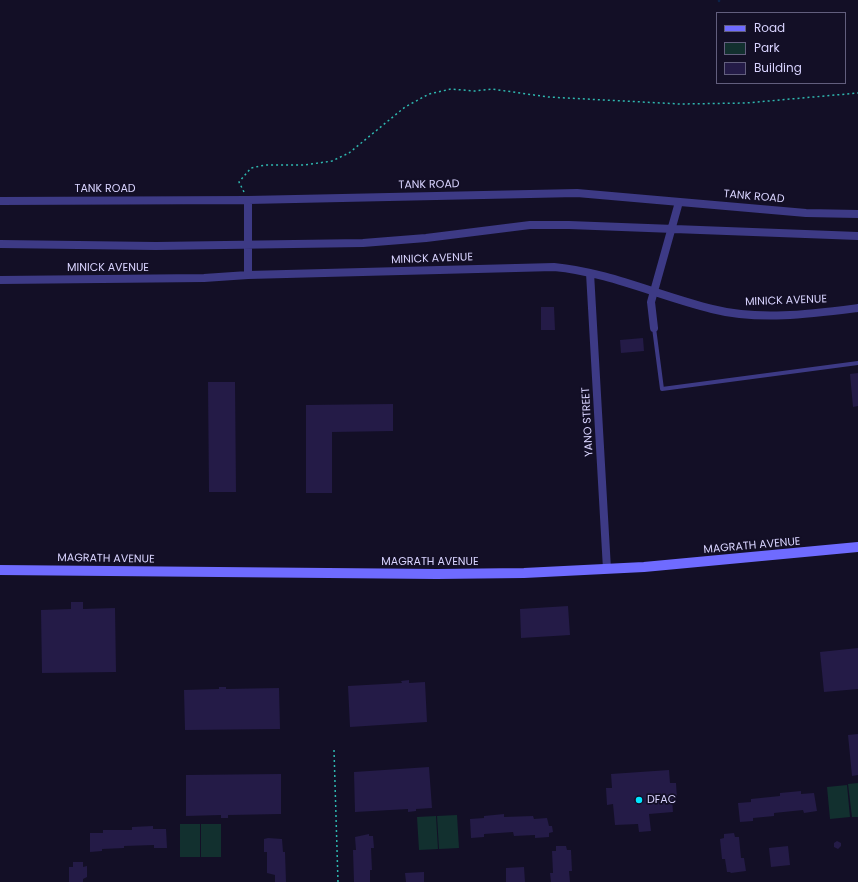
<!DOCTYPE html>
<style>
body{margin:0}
#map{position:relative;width:858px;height:882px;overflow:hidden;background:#130f26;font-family:Poppins,sans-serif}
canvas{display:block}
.legend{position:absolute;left:716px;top:12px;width:130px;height:72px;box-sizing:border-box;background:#130f26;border:1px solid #625e7d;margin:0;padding:5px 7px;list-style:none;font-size:12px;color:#d9d4ff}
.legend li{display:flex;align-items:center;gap:8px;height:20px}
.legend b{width:20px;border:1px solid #625e7d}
</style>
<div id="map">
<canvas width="858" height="882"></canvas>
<ul class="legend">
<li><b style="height:5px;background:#6f6bff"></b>Road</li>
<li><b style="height:11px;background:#12302f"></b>Park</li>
<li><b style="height:11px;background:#241b47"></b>Building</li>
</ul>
</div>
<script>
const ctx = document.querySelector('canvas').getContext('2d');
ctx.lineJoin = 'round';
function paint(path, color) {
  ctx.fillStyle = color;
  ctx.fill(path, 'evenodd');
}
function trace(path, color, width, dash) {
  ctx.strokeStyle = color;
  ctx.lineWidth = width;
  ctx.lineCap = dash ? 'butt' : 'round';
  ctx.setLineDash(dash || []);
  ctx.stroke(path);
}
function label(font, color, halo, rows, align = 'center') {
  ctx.font = font + ' Poppins,sans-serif';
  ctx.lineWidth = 3.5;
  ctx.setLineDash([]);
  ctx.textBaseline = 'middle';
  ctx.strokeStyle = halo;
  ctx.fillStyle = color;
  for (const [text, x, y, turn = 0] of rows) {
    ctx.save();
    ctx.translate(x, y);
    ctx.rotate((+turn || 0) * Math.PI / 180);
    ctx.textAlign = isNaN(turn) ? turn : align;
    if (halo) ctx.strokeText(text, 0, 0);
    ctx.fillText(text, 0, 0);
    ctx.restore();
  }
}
paint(new Path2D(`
 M858,783v34h-6l-4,-33z
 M847,785l3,32 -20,2 -3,-32z
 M457,815l2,33 -20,1 -2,-33z
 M436,816l2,33 -19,1 -2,-33z
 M180,824h20v33h-20z
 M201,824h20v33h-20z`), '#12302f');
trace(new Path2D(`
 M719,0v1`), '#0c2248', 2.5);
paint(new Path2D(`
 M541,307h13l1,23h-14z
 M643,338l1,13 -23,2 -1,-13z
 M858,373v33l-5,1 -3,-33z
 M208,382h27l1,110h-27z
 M393,404v27l-61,1v61h-26v-88z
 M71,602h12v7l32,-1 1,64 -74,1 -1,-63 30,-1z
 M568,606l2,29 -49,3 -1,-29z
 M858,648v41l-34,3 -4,-40z
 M409,680v3l16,-1 2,40 -77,5 -2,-41 54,-3 -1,-2z
 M219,687h7v2l53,-1 1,41 -95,1 -1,-40 35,-1z
 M858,734v41l-6,1 -4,-41z
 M429,767l3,41 -16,1v2l-8,1v-3l-53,3 -1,-40z
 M669,770l1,13h6l1,16h-5l1,13 -24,2 2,17 -12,1 -1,-8 -23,1 -2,-21 -6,1 -1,-17h6l-1,-14z
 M281,774v40l-53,1v3h-7v-3l-35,1v-41z
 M801,791v3l13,-1 3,18 -13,2 -1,-3 -29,3v3l-21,2v3l-13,1 -2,-19 13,-1v-3l29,-3v-3z
 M504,814v3l29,-1 1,3 13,-1 2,8h3l1,6 -4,1v4l-14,1v-3l-21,1 -1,-4 -29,2v3l-13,1 -1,-19 14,-1v-2z
 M153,826v3h13l1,19h-13v-3l-30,1v2l-22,1v2l-12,1v-19h13v-3h29v-3z
 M734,833l1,4h4l2,21h3l2,13 -15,2 -1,-1h-3l-2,-13h-3l-2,-20 4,-1v-4z
 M369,834v2h4l1,12h-3l1,22h-2v12h-16l-1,-32h3l-1,-13z
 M268,838l14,1 1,13h2l1,30h-11v-7l-8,-2v-21h-3v-13z
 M837,841l4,2v3l-3,3 -4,-2v-4z
 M556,846h10l1,4h4l1,21h-3l1,11h-19l-1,-9h3l-1,-22h4z
 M788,846l2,19 -19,2 -2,-19z
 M73,862h10v5l4,-1v11l-4,2v3h-14v-15h4z
 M524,867l1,15h-19v-14z
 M424,872v10h-18l-1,-9z`), '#241b47');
trace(new Path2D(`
 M244,192l-5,-10 12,-14 14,-3h40l27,-4 17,-8 56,-46 24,-13 22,-5 24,2 17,-2 56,8 132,7 66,-1 112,-10
 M334,750l4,132`), '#2fb8b0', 1.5, [2, 3]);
trace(new Path2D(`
 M654,328l8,61 196,-26`), '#3d3a85', 4);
trace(new Path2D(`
 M248,200v75
 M0,201l248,-1 329,-7 229,20 52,1
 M0,244l156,2 207,-3 63,-5 104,-13h39l289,11
 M590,273l17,296
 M0,280l204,-2 44,-3 306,-8c54,5 105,29 158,42 47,12 99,5 146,-1
 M654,328l-3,-26 28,-100`), '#3d3a85', 8);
trace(new Path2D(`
 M0,570l437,4 87,-1 120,-6 214,-20`), '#6f6bff', 10);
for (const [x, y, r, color] of [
 [639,800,4,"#00e5ff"]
]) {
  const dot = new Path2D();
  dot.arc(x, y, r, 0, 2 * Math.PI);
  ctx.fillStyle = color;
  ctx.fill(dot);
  trace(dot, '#130f26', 1.5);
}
label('11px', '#d9d4ff', '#130f26', [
 ["TANK ROAD",429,185,-1],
 ["TANK ROAD",105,189],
 ["TANK ROAD",754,197,5],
 ["MINICK AVENUE",432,259,-2],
 ["MINICK AVENUE",108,268],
 ["MINICK AVENUE",786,301,-2],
 ["YANO STREET",588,422,-93],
 ["MAGRATH AVENUE",752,546,-5],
 ["MAGRATH AVENUE",106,559,1],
 ["MAGRATH AVENUE",430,562]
]);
label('11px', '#d9d4ff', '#130f26', [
 ["DFAC",647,800]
], 'left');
</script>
